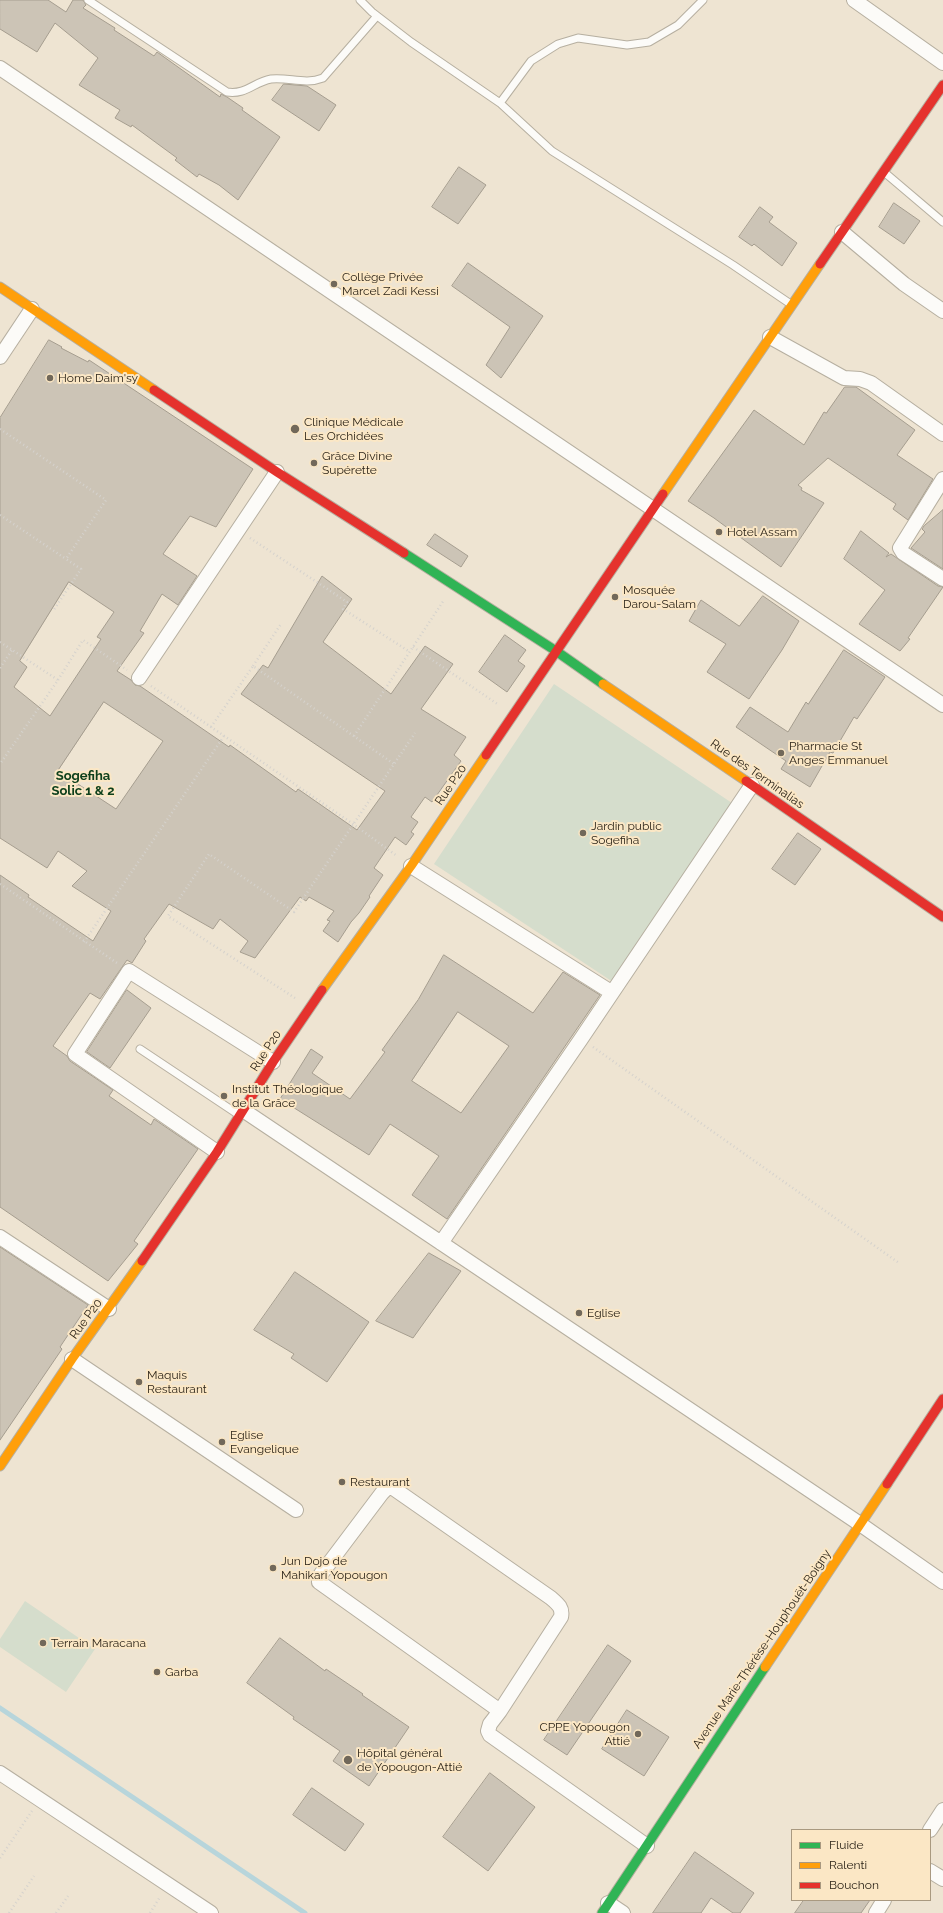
<!DOCTYPE html>
<meta charset="utf-8">
<style>
body{margin:0}
#map{position:relative;width:943px;height:1913px;overflow:hidden;background:#eee4d2;font-family:Raleway,sans-serif}
canvas{display:block}
.legend{position:absolute;left:791px;top:1829px;width:140px;height:72px;box-sizing:border-box;background:#fbe7c5;border:1px solid #a99980;margin:0;padding:5px 7px;list-style:none;font-size:12px;color:#2d2519}
.legend li{display:flex;align-items:center;gap:8px;height:20px}
.legend b{width:20px;border:1px solid #a99980}
</style>
<div id="map">
<canvas width="943" height="1913"></canvas>
<ul class="legend">
<li><b style="height:5px;background:#30b455"></b>Fluide</li>
<li><b style="height:5px;background:#ff9f0a"></b>Ralenti</li>
<li><b style="height:5px;background:#e5322d"></b>Bouchon</li>
</ul>
</div>
<script>
const ctx = document.querySelector('canvas').getContext('2d');
ctx.lineJoin = 'round';
function paint(path, color) {
  ctx.fillStyle = color;
  ctx.fill(path, 'evenodd');
}
function trace(path, color, width, dash) {
  ctx.strokeStyle = color;
  ctx.lineWidth = width;
  ctx.lineCap = dash ? 'butt' : 'round';
  ctx.setLineDash(dash || []);
  ctx.stroke(path);
}
function label(font, color, halo, rows, align = 'center') {
  ctx.font = font + ' Raleway,sans-serif';
  ctx.lineWidth = 4;
  ctx.setLineDash([]);
  ctx.textBaseline = 'middle';
  ctx.strokeStyle = halo;
  ctx.fillStyle = color;
  for (const [text, x, y, turn = 0] of rows) {
    ctx.save();
    ctx.translate(x, y);
    ctx.rotate((+turn || 0) * Math.PI / 180);
    ctx.textAlign = isNaN(turn) ? turn : align;
    if (halo) ctx.strokeText(text, 0, 0);
    ctx.fillText(text, 0, 0);
    ctx.restore();
  }
}
paint(new Path2D(`
 M554,684l178,119 -119,179 -179,-118z
 M25,1601l70,48 -29,43 -66,-45v-8z`), '#d5ddcc');
trace(new Path2D(`
 M0,1708l305,205`), '#b7d5db', 5);
const building = new Path2D(`
 M0,0h48l18,12 7,-12h10l3,5 -3,3 32,20 -1,2 40,26 3,-4 63,45 1,-3 6,3 16,11 -1,2 38,27 -42,63 -19,-15 -20,-11 -2,3 -22,-17 2,-2 -45,-33 -1,2 -16,-9 5,-8 -41,-25 19,-27 -43,-35 -18,29 -37,-23z
 M284,84l23,2 29,19 -17,26 -47,-31z
 M459,167l27,18 -28,39 -26,-17z
 M894,203l26,18 -16,23 -25,-17z
 M760,207l13,10 -4,5 28,21 -15,23 -28,-22 -2,2 -13,-9z
 M468,263l75,53 -42,62 -15,-13 24,-38 -58,-41z
 M49,340l13,7 -1,1 27,14 1,-2 164,109 -37,58 -26,-11 -27,38 34,22 -19,29 -16,-11 -22,37 4,2 -27,38 14,9 4,5 5,1 89,61 1,-2 66,47 2,-3 59,41 28,-39 -144,-97 22,-29 5,3 54,-92 30,23 -29,43 68,52 34,-48 28,18 -32,45 45,28 -12,18 7,6 -29,41 -7,-5 -14,20 7,5 -7,10 3,2 -8,11 -11,-8 -21,31 9,7 -14,21 1,1 -11,16 -8,9 -13,20 -15,-11 7,-10 -3,-1 7,-9 -25,-14 -3,4 -6,-4 -45,61 -15,-6 8,-11 -28,-22 -7,10 -44,-25 -25,35 2,2 -14,22 -5,-3 -27,39 -10,-6 -37,53 14,10 3,5 43,29 -4,6 42,29 3,-6 44,30 -64,92 4,3 -30,37 -108,-74v-332l29,20 -1,2 65,44 18,-30 -39,-25 15,-15 -29,-20 -11,17 -47,-30v-420zM69,582l45,30 -17,25 4,2 -51,77 -36,-29 13,-20 -7,-6zM104,702l59,39 -47,68 -58,-38z
 M845,387h11l59,43 -18,25 36,24 -25,41 -15,-11 3,-5 -68,-46 -30,27 4,3 -1,2 23,13 -43,64 -67,-49 -26,-17 66,-91 50,35 20,-33 2,1z
 M943,510v59l-32,-21 14,-16 -3,-3 2,-3z
 M861,531l28,22 -3,4 5,-3 47,32 5,1 -35,51 2,1 -10,12 -41,-27 26,-34 -41,-31z
 M435,534l33,22 -7,11 -34,-22z
 M763,596l36,25 -17,29 -33,49 -42,-27 19,-28 -37,-23 12,-21 38,26z
 M505,635l21,15 -8,11 7,5 -18,26 -28,-20z
 M844,650l41,27 -28,42 -3,-2 -21,36 -3,-1 -20,35 -29,-18 5,-8 -50,-34 14,-20 38,25 18,-30 2,2z
 M798,833l23,16 -26,36 -23,-16z
 M444,955l89,58 30,-41 37,23 -153,224 -35,-24 27,-39 -49,-32 -21,31 -89,-56 31,-50 12,8 -11,16 38,26 35,-47 -3,-2 36,-50zM458,1012l51,34 -48,67 -49,-32z
 M127,990l24,18 -41,60 -23,-16z
 M0,1247l88,58 -28,42 2,2 -62,91z
 M429,1253l32,18 -48,67 -37,-17z
 M295,1272l74,50 -42,60 -36,-24 3,-4 -40,-24z
 M280,1638l45,33 1,-2 37,25 -1,1 47,32 -40,59 -36,-25 7,-10 -47,-32 1,-2 -47,-34z
 M608,1645l23,16 -64,94 -23,-15z
 M627,1710l42,27 -25,39 -42,-27z
 M490,1773l45,34 -47,64 -45,-34z
 M312,1788l52,36 -19,27 -52,-36z
 M695,1852l59,41 -14,20h-7l-22,-15 -10,15h-48z
 M804,1900h66l-9,13h-66z`);
paint(building, '#ccc4b6');
trace(building, '#a59d8f', 1);
const lane = new Path2D(`
 M88,0l139,92c19,3 27,-10 44,-13 18,-2 34,6 52,-1l54,-62
 M360,0l12,12 39,30 89,61 52,48 181,114 59,40
 M500,103l31,-42 27,-17 20,-6 49,7 22,-3 29,-17 25,-25
 M884,172l59,50
 M140,1049l99,66`);
const street = new Path2D(`
 M854,0l89,63
 M0,68l943,637
 M842,232l62,52 39,27
 M770,337l74,41 16,1 11,4 72,51
 M0,357l32,-48
 M943,479l-43,69 3,5 40,26
 M139,678l138,-206
 M411,866l200,126
 M243,1110l617,414 83,58
 M217,1152l-142,-98 54,-83 144,91
 M0,1237l109,72
 M441,1243l140,-204 171,-254
 M72,1359l224,151
 M500,1711l-181,-129 2,-8 61,-81 5,-5h6l158,110c7,6 12,10 10,19l-61,94 -10,13 -2,7 2,4 157,111
 M0,1773l211,140
 M930,1830l13,-20
 M930,1871l13,8
 M608,1903l15,10
 M876,1913l8,-13`);
const fast = new Path2D(`
 M404,553l152,98 47,33
 M602,1913l163,-246`);
const slow = new Path2D(`
 M0,287l154,103
 M663,494l157,-230
 M603,684l143,97
 M322,990l89,-124 75,-111
 M0,1466l72,-107 70,-98
 M765,1667l122,-183`);
const jam = new Path2D(`
 M820,264l123,-179
 M154,390l123,82 127,81
 M486,755l177,-261
 M746,781l197,136
 M142,1261l75,-109 56,-90 49,-72
 M887,1484l56,-85`);
trace(lane, '#b6afa0', 9);
trace(street, '#b6afa0', 16);
trace(fast, '#b6afa0', 11);
trace(slow, '#b6afa0', 11);
trace(jam, '#b6afa0', 11);
trace(new Path2D(`
 M0,429l106,71 -40,59 15,10 -28,42
 M0,515l66,44
 M250,538l97,64 -4,7 67,43
 M0,642l58,38 -58,84
 M413,647l86,58
 M253,666l28,-42
 M0,668l12,-18
 M58,680l25,-40 44,30
 M151,686l202,138 44,32
 M211,727l42,-61 141,98
 M354,736l90,-136
 M0,884l117,79
 M84,942l140,-206
 M295,998l-127,-82 41,-62 85,58 121,-179
 M593,1047l306,216
 M0,1858l32,-47
 M9,1913l25,-37
 M56,1913l12,-17
 M150,1913l10,-16`), '#d5d2cd', 2.5, [1, 3]);
trace(lane, '#fcfbf8', 7);
trace(street, '#fcfbf8', 14);
trace(fast, '#30b455', 9);
trace(slow, '#ff9f0a', 9);
trace(jam, '#e5322d', 9);
for (const [x, y, r, color] of [
 [334,284,4,"#71685a"],
 [50,378,4,"#71685a"],
 [295,429,5,"#71685a"],
 [314,463,4,"#71685a"],
 [719,532,4,"#71685a"],
 [615,597,4,"#71685a"],
 [781,753,4,"#71685a"],
 [583,833,4,"#71685a"],
 [224,1096,4,"#71685a"],
 [579,1313,4,"#71685a"],
 [139,1382,4,"#71685a"],
 [222,1442,4,"#71685a"],
 [342,1482,4,"#71685a"],
 [273,1568,4,"#71685a"],
 [43,1643,4,"#71685a"],
 [157,1672,4,"#71685a"],
 [638,1734,4,"#71685a"],
 [348,1760,5,"#71685a"]
]) {
  const dot = new Path2D();
  dot.arc(x, y, r, 0, 2 * Math.PI);
  ctx.fillStyle = color;
  ctx.fill(dot);
  trace(dot, '#fbe7c5', 1.5);
}
label('12px', '#2d2519', '#fbe7c5', [
 ["Collège Privée",342,277],
 ["Marcel Zadi Kessi",342,291],
 ["Home Daim'sy",58,378],
 ["Clinique Médicale",304,422],
 ["Les Orchidées",304,436],
 ["Grâce Divine",322,456],
 ["Supérette",322,470],
 ["Hotel Assam",727,532],
 ["Mosquée",623,590],
 ["Darou-Salam",623,604],
 ["Pharmacie St",789,746],
 ["Anges Emmanuel",789,760],
 ["Jardin public",591,826],
 ["Sogefiha",591,840],
 ["Institut Théologique",232,1089],
 ["de la Grâce",232,1103],
 ["Eglise",587,1313],
 ["Maquis",147,1375],
 ["Restaurant",147,1389],
 ["Eglise",230,1435],
 ["Evangelique",230,1449],
 ["Restaurant",350,1482],
 ["Jun Dojo de",281,1561],
 ["Mahikari Yopougon",281,1575],
 ["Terrain Maracana",51,1643],
 ["Garba",165,1672],
 ["CPPE Yopougon",630,1727,"right"],
 ["Attié",630,1741,"right"],
 ["Hôpital général",357,1753],
 ["de Yopougon-Attié",357,1767]
], 'left');
label('12px', '#2d2519', '#fbe7c5', [
 ["Rue des Terminalias",757,774,35],
 ["Rue P20",451,785,-56],
 ["Rue P20",266,1051,-57],
 ["Rue P20",86,1319,-54],
 ["Avenue Marie-Thérèse-Houphouët-Boigny",762,1649,-56]
]);
label('bold 13px', '#0e401c', '#fbe7c5', [
 ["Sogefiha",83,776],
 ["Solic 1 & 2",83,791]
]);
</script>
